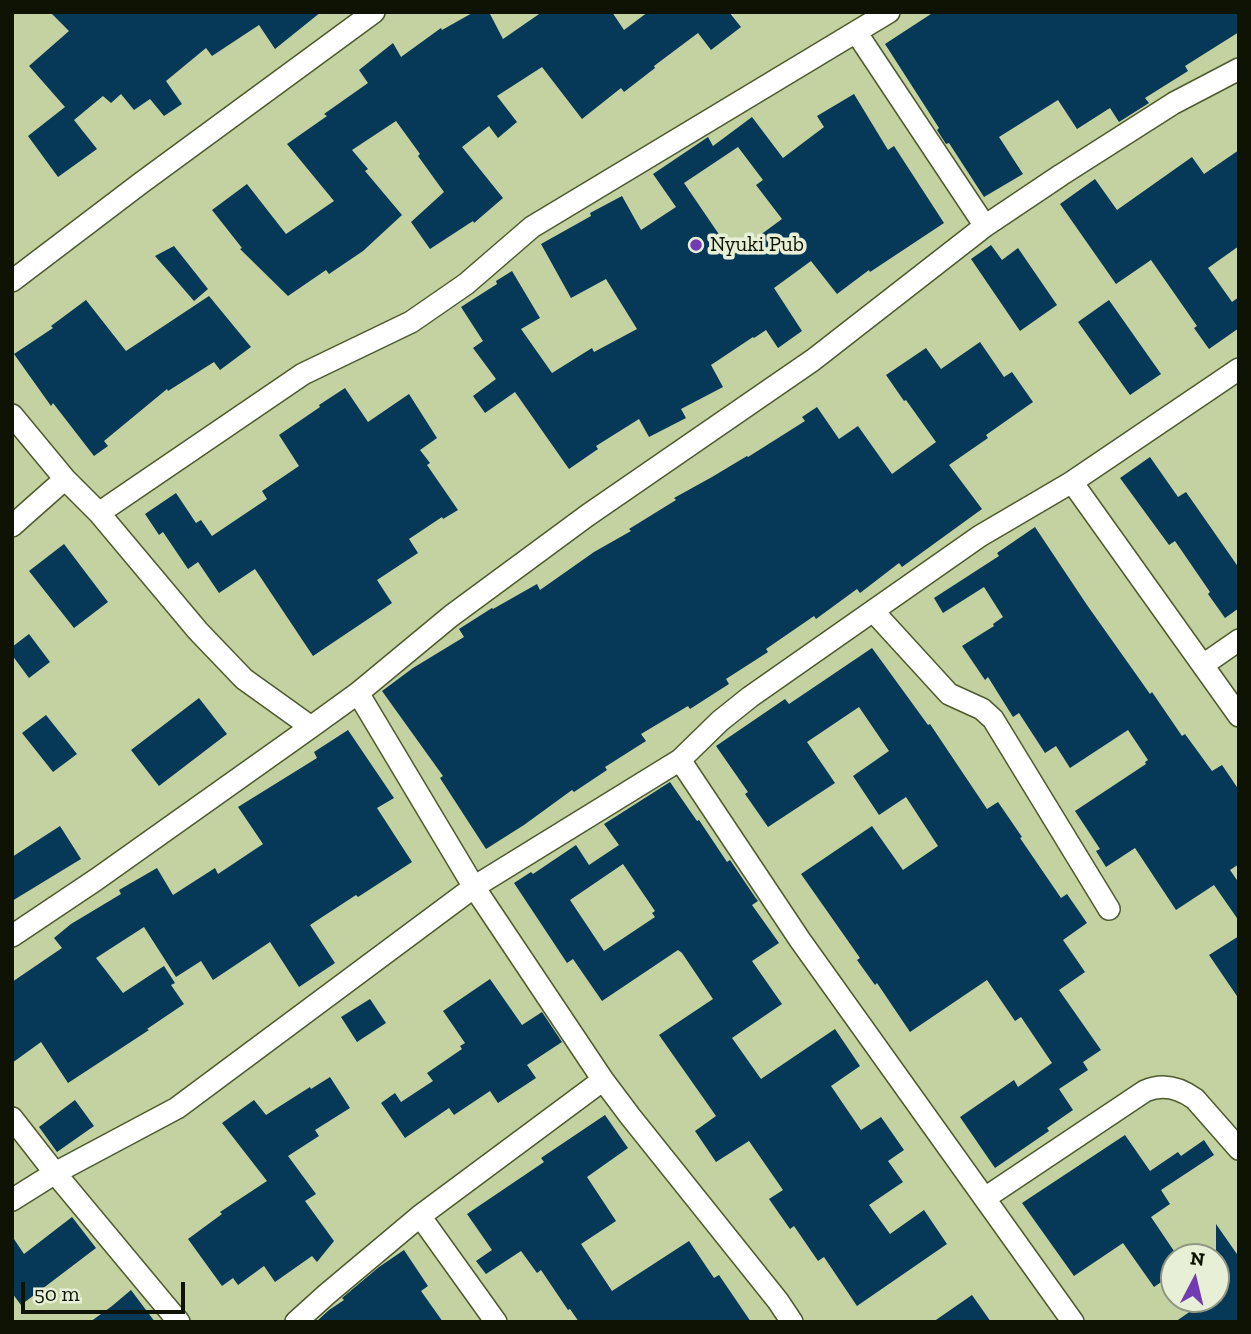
<!DOCTYPE html>
<style>
body{margin:0}
#map{position:relative;width:1251px;height:1334px;overflow:hidden;background:#c3d2a0;font-family:"Zilla Slab",serif}
canvas{display:block}
.frame{position:absolute;inset:0;border:14px solid #0f1303;pointer-events:none}
.north{position:absolute;left:1160px;top:1243px;width:70px;height:70px;box-sizing:border-box;background:#e7efd6;border:2px solid #919782;border-radius:50%;rotate:7deg;font-size:19px;font-weight:700;line-height:28px;text-align:center;color:#0f1303}
.north::after{content:'';display:block;margin:auto;width:24px;height:32px;background:#733bb2;clip-path:polygon(50% 0,100% 100%,50% 72%,0 100%)}
.scale{position:absolute;left:21px;top:1282px;width:164px;height:32px;box-sizing:border-box;border:4px solid #0f1303;border-top:0;padding-left:9px;font-size:21px;line-height:24px;white-space:nowrap;color:#0f1303;-webkit-text-stroke:5px #e7efd6;paint-order:stroke}
</style>
<div id="map">
<canvas width="1251" height="1334"></canvas>
<div class="frame"></div>
<div class="north">N</div>
<div class="scale">50 m</div>
</div>
<script>
const ctx = document.querySelector('canvas').getContext('2d');
ctx.lineJoin = 'round';
function paint(path, color) {
  ctx.fillStyle = color;
  ctx.fill(path, 'evenodd');
}
function trace(path, color, width, dash) {
  ctx.strokeStyle = color;
  ctx.lineWidth = width;
  ctx.lineCap = dash ? 'butt' : 'round';
  ctx.setLineDash(dash || []);
  ctx.stroke(path);
}
function label(font, color, halo, rows, align = 'center') {
  ctx.font = font + ' "Zilla Slab",serif';
  ctx.lineWidth = 7;
  ctx.setLineDash([]);
  ctx.textBaseline = 'middle';
  ctx.strokeStyle = halo;
  ctx.fillStyle = color;
  for (const [text, x, y, turn = 0] of rows) {
    ctx.save();
    ctx.translate(x, y);
    ctx.rotate((+turn || 0) * Math.PI / 180);
    ctx.textAlign = isNaN(turn) ? turn : align;
    if (halo) ctx.strokeText(text, 0, 0);
    ctx.fillText(text, 0, 0);
    ctx.restore();
  }
}
paint(new Path2D(`
 M50,12h271l-46,37 -16,-24 -47,31 -6,-8 -40,33 16,23 -18,12 -14,-17 -16,11 -13,-16 -10,9 -8,-7 -29,24 23,29 -39,28 -30,-41 37,-29 -36,-41 40,-35z
 M474,12h15l14,27 39,-27h70l12,18 24,-18h81l12,15 -30,23 -13,-17 -44,33 1,2 -31,24 -3,-4 -39,31 -40,-52 -45,29 20,26 -19,16 -9,-12 -27,21 41,51 -29,25 -1,-2 -43,28 -19,-27 33,-30 -26,-36 2,-2 -24,-33 -44,29 16,19 -3,2 37,44 -39,36 -34,23 -3,-4 -38,26 -48,-47 2,-1 -30,-38 35,-26 39,50 48,-33 -47,-57 40,-28 -3,-2 44,-31 -9,-13 34,-27 8,14 40,-29 1,2z
 M934,12h305v20l-54,34 3,5 -43,27 4,5 -30,19 -9,-14 -33,21 -19,-29 -59,37 24,37 -39,23 -35,-54 -3,1 -9,-14 2,-2 -54,-84z
 M854,94l34,56 6,-4 50,77 -74,49 -1,-2 -32,24 -26,-33 -37,27 28,43 -24,17 -12,-18 -12,8 -1,-1 -42,28 12,22 -42,22 5,9 -37,19 -10,-18 -43,27 2,3 -29,20 -54,-77 -30,21 -12,-17 23,-17 -23,-31 10,-7 -22,-34 36,-23 -1,-3 16,-10 28,47 -19,11 31,44 40,-25 2,4 43,-23 -31,-50 -35,19 -30,-54 50,-28 -1,-3 32,-17 19,34 35,-23 -23,-33 55,-37 5,9 39,-29 31,41 41,-31 -7,-11zM738,147l25,33 -7,5 26,34 -49,36 -49,-72z
 M1239,150v96l-31,22 24,34 7,-5v31l-30,21 -15,-21 3,-2 -46,-66 -35,24 -56,-80 35,-25 22,31 75,-53 12,17z
 M991,245l11,15 16,-12 39,57 -37,26 -49,-72z
 M174,246l34,43 -14,12 -39,-45z
 M209,296l42,51 -31,23 -6,-8 -46,29 -1,-2 -63,52 4,5 -14,10 -41,-53 -2,3 -37,-52 39,-26 -2,-2 35,-26 40,51z
 M1109,300l52,74 -31,21 -52,-73z
 M980,342l24,35 8,-5 21,30 -47,33 2,3 -39,27 33,44 -80,58 -3,-4 -39,30 -3,-4 -41,30 -2,-3 -48,33 2,3 -42,27 3,5 -39,25 -2,-3 -47,28 5,7 -41,26 2,3 -33,22 -2,-2 -48,35 -38,24 -46,-71 3,-2 -61,-85 31,-23 51,-31 -5,-8 33,-21 1,1 44,-25 3,6 54,-38 37,-21 -2,-2 47,-29 -2,-2 38,-21 35,-21 1,1 57,-36 -3,-4 15,-10 22,32 19,-13 34,48 44,-32 -30,-42 -2,1 -18,-26 40,-27 15,21z
 M345,388l23,34 41,-28 28,44 -17,12 10,13 -3,2 31,45 -15,9 -1,-2 -33,22 9,14 -41,27 15,23 -79,53 -58,-87 -36,24 -21,-31 -10,7 -25,-37 -4,3 -14,-21 31,-21 20,30 5,-3 11,16 55,-37 -5,-8 37,-25 -20,-31 41,-28 -1,-2z
 M1150,457l28,40 8,-5 53,76v40l-14,10 -17,-24 2,-2 -35,-51 -6,4 -49,-67z
 M1035,527l52,78 63,89 2,-2 30,44 3,-2 27,37 10,-6 17,25v74l-9,6 9,13v38l-25,-36 -38,25 -41,-62 -29,19 -10,-16 4,-2 -25,-38 71,-47 -1,-2 3,-2 -20,-30 -58,38 -14,-22 -11,7 -26,-40 -6,4 -25,-40 -3,3 -23,-34 32,-20 -1,-2 10,-7 -19,-30 -41,26 -9,-15 65,-42 -2,-3z
 M64,544l44,58 -34,26 -45,-57z
 M29,634l21,28 -21,16 -17,-23v-8z
 M872,648l56,77 2,-1 57,85 11,-7 24,35 -2,1 41,60 6,-4 20,29 -24,17 22,32 -26,18 42,60 -18,12 5,8 -29,19 14,21 -26,18 2,3 -54,37 -35,-51 54,-37 4,7 34,-24 -31,-46 -6,4 -28,-41 -77,52 -33,-49 -2,2 -18,-25 3,-2 -59,-84 71,-48 31,44 35,-24 -32,-49 -27,18 -26,-39 36,-25 -30,-44 -52,35 28,41 -67,44 -23,-33 3,-2 -32,-46 69,-47 4,5z
 M199,698l28,36 -68,52 -28,-36z
 M46,715l31,39 -24,18 -31,-39z
 M348,730l46,68 -17,10 35,54 -54,35 -2,-2 -46,30 25,38 -36,24 -29,-45 -57,38 -12,-19 -25,16 -32,-50 -48,31 27,35 41,-27 11,17 -4,2 13,19 -37,25 2,1 -81,53 -27,-41 -29,21v-81l50,-34 -8,-10 17,-14 50,-30 -2,-4 38,-22 16,27 42,-27 3,6 45,-30 -25,-37 79,-49 -3,-6z
 M670,782l27,39 2,-1 28,42 3,-2 25,37 3,4 -6,4 27,38 -27,18 30,43 -50,34 29,41 74,-50 25,37 -29,20 30,44 20,-13 23,33 -16,11 15,21 -34,23 21,29 34,-24 23,34 -90,62 -33,-49 -6,4 -24,-35 -4,3 -21,-30 14,-9 -34,-49 -33,21 -21,-31 21,-15 -57,-81 54,-36 -31,-46 -4,-3 -76,51 -29,-42 -6,4 -53,-80 17,-11 2,2 43,-29 13,20 30,-20 -15,-21zM623,864l32,47 -3,2 3,4 -51,34 -34,-51z
 M60,826l21,33 -69,42v-44z
 M1239,936v63l-30,-44z
 M490,979l32,46 20,-13 20,30 -35,23 9,13 -38,25 -8,-12 -36,24 -5,-7 -44,30 -24,-35 14,-10 6,9 32,-21 -6,-8 35,-24 -2,-3 5,-3 -22,-32z
 M370,999l16,24 -29,19 -16,-25z
 M330,1077l20,31 -35,22 4,6 -31,20 28,38 -11,7 29,40 -17,21 -5,-6 -37,26 -11,-16 -26,19 -5,-7 -11,8 -34,-47 34,-25 -2,-2 47,-31 -45,-58 32,-23 12,15 44,-28 1,2z
 M75,1100l19,26 -37,26 -18,-25z
 M605,1115l23,33 -41,29 29,44 -35,23 31,47 77,-50 25,37 5,-3 32,47h-172l-9,-13 -2,1 -27,-40 -4,3 -16,-22 -35,23 -10,-13 16,-11 -25,-36 77,-52 -3,-4z
 M1125,1135l25,36 28,-19 3,4 23,-16 10,15 -53,35 9,14 -19,13 23,34v22l-20,14 -31,-44 -49,33 -52,-73z
 M72,1217l24,31 -75,57 -9,-12v-57l12,18z
 M1216,1224l23,33v65h-64l33,-23h8z
 M404,1250l24,36 -7,5 22,31h-127l13,-12 15,-10 -2,-2 37,-31z
 M131,1290l24,32h-65l22,-16z
 M972,1295l19,27h-58z`), '#063957');
const minor = new Path2D(`
 M856,32l129,194
 M12,281l129,-98 233,-171
 M12,415l53,64 34,34 99,118 46,48 67,48
 M1072,482l167,234
 M99,513l204,-139 108,-52 55,-38 66,-57 357,-215
 M12,526l53,-47
 M874,612l75,82 33,15 11,10 116,190
 M1203,665l36,-25
 M358,693l116,194 129,193 27,36 148,185 14,21
 M680,760l120,180 273,382
 M12,936l85,-57 214,-152 47,-34 93,-77 137,-101 225,-155 172,-134 76,-51 113,-72 65,-34
 M12,1118l43,55 124,149
 M985,1198l160,-107c18,-8 35,-3 50,8l44,50
 M12,1200l43,-27 122,-65 297,-221 206,-127 40,-39 30,-24 230,-161 92,-54 167,-113
 M420,1216l76,106
 M296,1322l31,-28 93,-78 183,-136`);
trace(minor, '#4e5a2d', 24);
trace(minor, '#fff', 21);
for (const [x, y, r, color] of [
 [696,245,7,"#733bb2"]
]) {
  const dot = new Path2D();
  dot.arc(x, y, r, 0, 2 * Math.PI);
  ctx.fillStyle = color;
  ctx.fill(dot);
  trace(dot, '#e7efd6', 2.5);
}
label('21px', '#0f1303', '#e7efd6', [
 ["Nyuki Pub",710,245]
], 'left');
</script>
